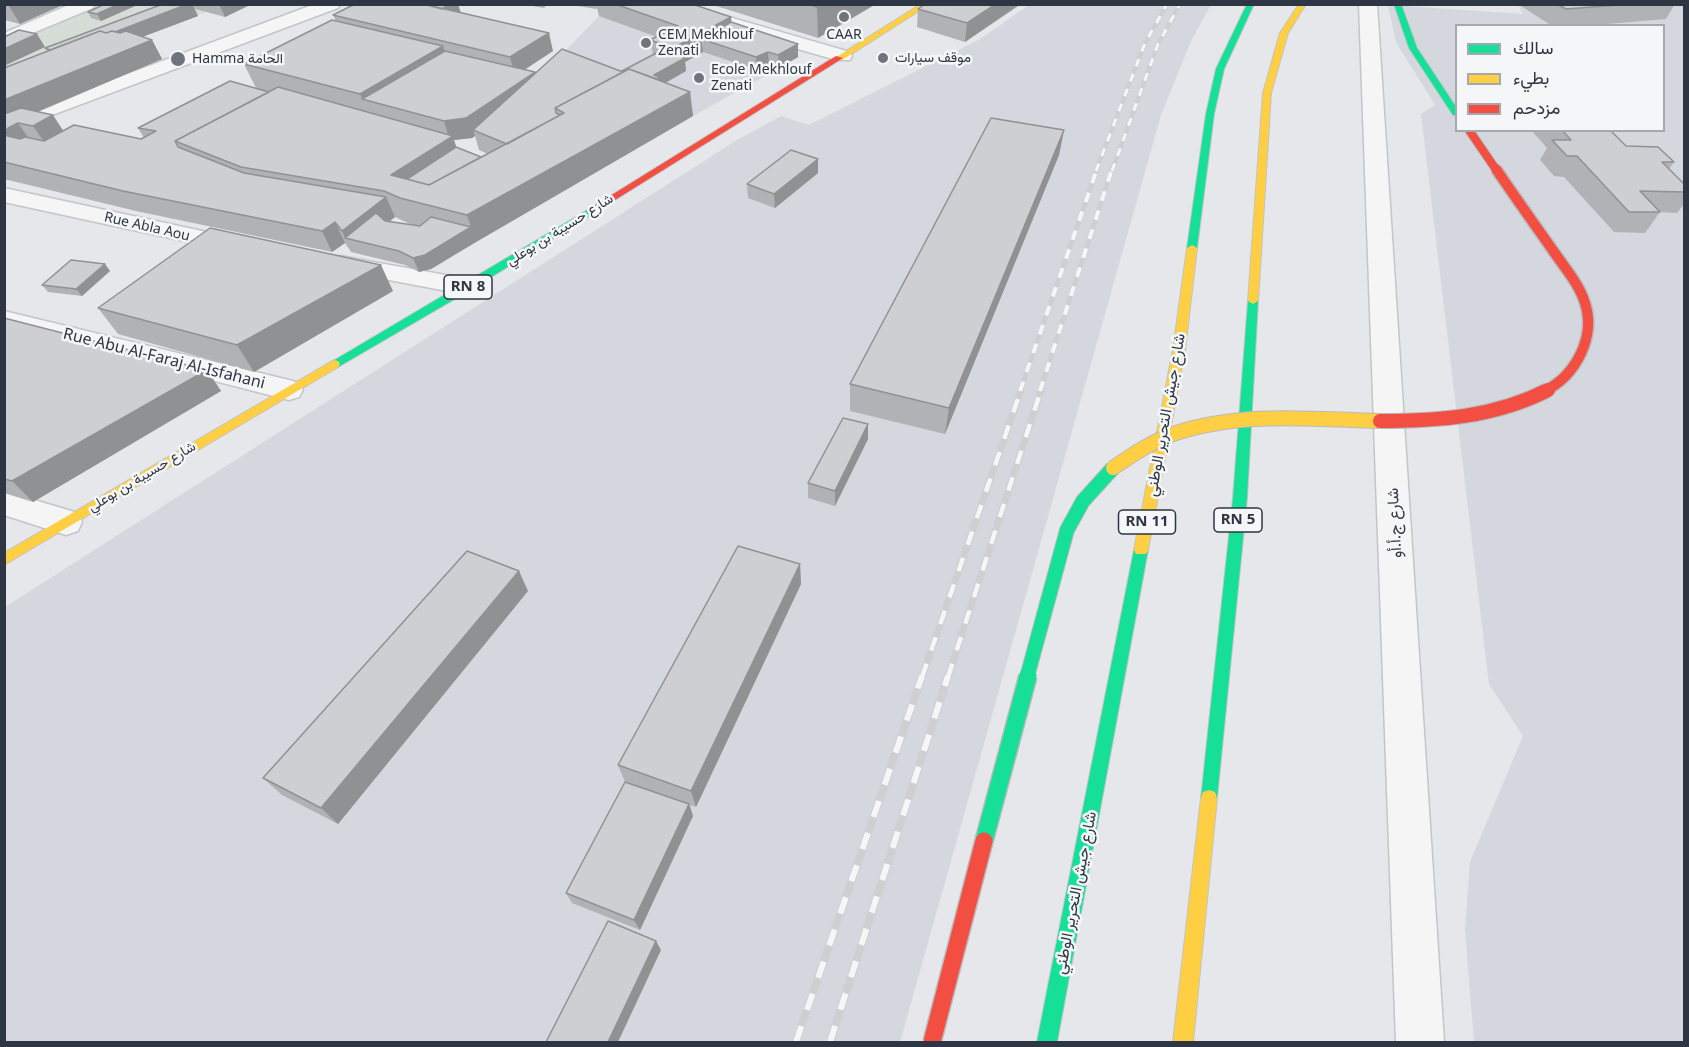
<!DOCTYPE html>
<meta charset="utf-8">
<style>
body{margin:0}
#map{position:relative;width:1689px;height:1047px;overflow:hidden;background:#e5e7ea;font-family:"Noto Sans",Vazirmatn,sans-serif}
canvas{display:block}
.frame{position:absolute;inset:0;border:6px solid #2d3642;pointer-events:none}
.legend{position:absolute;left:1455px;top:24px;width:210px;height:108px;box-sizing:border-box;background:#f4f6f8;border:2px solid #a4a9af;margin:0;padding:8px 10px;list-style:none;font-size:18px;color:#2d3642}
.legend li{display:flex;align-items:center;gap:12px;height:30px}
.legend b{width:30px;border:2px solid #a4a9af}
</style>
<div id="map">
<canvas width="1689" height="1047"></canvas>
<div class="frame"></div>
<ul class="legend">
<li><b style="height:8px;background:#16e098"></b>سالك</li>
<li><b style="height:8px;background:#ffcf43"></b>بطيء</li>
<li><b style="height:8px;background:#f24e42"></b>مزدحم</li>
</ul>
</div>
<script>
const ctx = document.querySelector('canvas').getContext('2d');
ctx.lineJoin = 'round';
function paint(path, color) {
  ctx.fillStyle = color;
  ctx.fill(path, 'evenodd');
}
function trace(path, color, width, dash) {
  ctx.strokeStyle = color;
  ctx.lineWidth = width;
  ctx.lineCap = dash ? 'butt' : 'round';
  ctx.setLineDash(dash || []);
  ctx.stroke(path);
}
function label(font, color, halo, rows, align = 'center') {
  ctx.font = font + ' "Noto Sans",Vazirmatn,sans-serif';
  ctx.lineWidth = 5;
  ctx.setLineDash([]);
  ctx.textBaseline = 'middle';
  ctx.strokeStyle = halo;
  ctx.fillStyle = color;
  for (const [text, x, y, turn = 0] of rows) {
    ctx.save();
    ctx.translate(x, y);
    ctx.rotate((+turn || 0) * Math.PI / 180);
    ctx.textAlign = isNaN(turn) ? turn : align;
    if (halo) ctx.strokeText(text, 0, 0);
    ctx.fillText(text, 0, 0);
    ctx.restore();
  }
}
paint(new Path2D(`
 M637,4l162,53 -106,59 -127,-48 -1,-17 34,-35 13,-11z
 M1029,5h182l-20,36 -30,74 -261,927h-895v-435l732,-467 44,-24 28,9 171,-86z
 M1388,5l135,9 -5,-9h166v1037h-210l-9,-112 5,-68 53,-126 -34,-52 -68,-570 14,-9 -39,-63zM1456,26h208v104h-208z`), '#d4d7dd');
paint(new Path2D(`
 M95,5h82l29,7 -201,75v-42z`), '#d6ddd6');
const street = new Path2D(`
 M71,4h24l-2,4 -89,37v-12z
 M315,4h25l-2,4 -334,125v-13z
 M655,4h29l166,48 2,4 -2,4h-14l-179,-52z
 M1359,4h18l67,1038h-48z
 M4,188l235,51 9,2 3,5 -3,5 -9,2 -235,-51z
 M340,256l128,23 9,2 4,6 -4,6 -9,2 -137,-26 -4,-5 4,-5z
 M4,311l285,69 10,3 4,7 -4,7 -10,3 -285,-73z
 M4,491l74,22 4,9 -4,9 -12,4 -62,-20z`);
const fast = new Path2D(`
 M1247,4h7l-30,65 -10,45 -17,134 -5,3 -5,-3 19,-134 10,-45z
 M1394,4h7l16,44 39,59v8h-3l-44,-67z
 M591,208l5,3 -2,2 -122,76 -134,78 -4,1 -6,-4z
 M1253,298l5,3 -11,197 -30,300 -2,6 -6,2 -6,-2 -2,-6 32,-300 15,-197z
 M1141,545l5,1 2,4 -91,492h-20l97,-492 2,-4z`);
const slow = new Path2D(`
 M921,4h9l-88,56 -7,-2z
 M1299,4h7l-18,29 -17,60 -13,208 -5,3 -5,-3 15,-208 17,-60z
 M1192,245l5,3 -12,102 -37,200 -2,4h-10l-2,-4 39,-200 14,-102z
 M334,360l4,1 2,3 -2,3 -334,198v-12z
 M1209,790l6,2 2,6 -24,244h-20l28,-244 2,-6z`);
const jam = new Path2D(`
 M836,56l7,2 -249,155 -8,-2z`);
trace(street, '#c3c5c8', 3);
trace(fast, '#c2c4c7', 2);
trace(slow, '#c2c4c7', 2);
trace(jam, '#c2c4c7', 2);
paint(street, '#f5f5f6');
paint(fast, '#16e098');
paint(slow, '#ffcf43');
paint(jam, '#f24e42');
const railFar3 = new Path2D(`
 M1096,171l49,-128 22,-39
 M1112,171l46,-127 22,-40`);
const railFar2 = new Path2D(`
 M1020,391l77,-222
 M1040,391l72,-222`);
const railFar1 = new Path2D(`
 M922,677l99,-287
 M948,677l93,-287`);
const rail = new Path2D(`
 M796,1042l126,-366
 M830,1042l118,-366`);
trace(railFar3, '#cecfd1', 4.5);
trace(railFar2, '#cecfd1', 5);
trace(railFar1, '#cecfd1', 7);
trace(rail, '#cecfd1', 8);
trace(railFar3, '#f4f6f8', 3, [8]);
trace(railFar2, '#f4f6f8', 4, [10]);
trace(railFar1, '#f4f6f8', 4.5, [14]);
trace(rail, '#f4f6f8', 6, [17]);
const fastBridgeFar1 = new Path2D(`
 M1027,677l40,-147 16,-29 30,-33`);
const fastBridge = new Path2D(`
 M984,841l44,-165`);
const slowBridge = new Path2D(`
 M1113,468c19,-13 38,-26 60,-34 66,-23 139,-15 207,-13`);
const jamBridgeFar3 = new Path2D(`
 M1469,130l28,41`);
const jamBridgeFar2 = new Path2D(`
 M1496,169c19,28 39,56 58,83 11,16 25,32 31,51 11,34 -9,72 -40,88`);
const jamBridgeFar1 = new Path2D(`
 M1380,421c59,0 115,-4 168,-31`);
const jamBridge = new Path2D(`
 M932,1042l52,-201`);
trace(fastBridgeFar1, '#b8babe', 16, []);
trace(fastBridge, '#b8babe', 20, []);
trace(slowBridge, '#b8babe', 16, []);
trace(jamBridgeFar3, '#b8babe', 10, []);
trace(jamBridgeFar2, '#b8babe', 13, []);
trace(jamBridgeFar1, '#b8babe', 16, []);
trace(jamBridge, '#b8babe', 20, []);
trace(fastBridgeFar1, '#16e098', 14);
trace(fastBridge, '#16e098', 17);
trace(slowBridge, '#ffcf43', 14);
trace(jamBridgeFar3, '#f24e42', 8);
trace(jamBridgeFar2, '#f24e42', 10);
trace(jamBridgeFar1, '#f24e42', 14);
trace(jamBridge, '#f24e42', 17);
paint(new Path2D(`
 M4,4h61l-45,20 -16,-4z
 M163,4h89l-27,13 -30,-8 3,7 -56,21 10,3 10,19 -124,53 25,19 78,8 3,-1 -6,-10 118,-40 -12,-24 92,-43 -3,-6 128,-2 92,38 -28,18 10,3 1,1 86,-2 31,-16 -3,-15 7,-3 -58,-21 -2,-8 -1,1 -30,-5h126l39,18 67,35 -19,11 -10,-3 -12,5 -54,-18 -18,10 1,9 -20,12 24,9 3,24 -217,126 -45,27 -12,3 -14,-7 -54,-13 -6,-9 -13,9 -196,-41 -132,-32v-111l43,-17 -2,-3zM475,136l4,14 9,4 -7,3 -25,-10 -2,-7 18,-2zM395,217l15,7 5,1 -25,-4z
 M521,4h27l-4,4z
 M710,4h166l-58,34z
 M1518,4h157l-9,15 -82,7h-32z
 M1020,5l-55,37 -48,-15 1,-18z
 M135,6l-34,15 -10,-3 -3,-6z
 M1064,130l-5,25 -114,279 -95,-23v-27z
 M1531,130h79l16,16 48,16 -5,7 15,15v20l-7,9 -17,-1 -15,21 -31,-1 -50,-55 -10,-1 -14,-16 7,-12z
 M818,159v14l-43,35 -27,-10 -1,-14z
 M110,271l-28,25 -34,-4 -6,-7z
 M393,291l-139,81 -136,-38 -20,-26z
 M4,318l203,52 14,21 -188,111 -29,-9z
 M868,424v15l-33,67 -27,-8v-15z
 M800,564l1,20 -105,223 -6,-2 3,11 -53,114 -68,-27 -6,-10 59,-111 -7,-17z
 M528,591l-190,233 -56,-29 -19,-17z`), '#b1b2b5');
paint(new Path2D(`
 M11,4h54l-45,20 -11,-18z
 M119,4h15l1,2 -34,15 -4,-7z
 M188,4h4l6,12 -133,50 -8,-13z
 M219,4h33l-27,13z
 M450,4h8l3,9h-26z
 M822,4h54l-58,34 -1,-31z
 M996,4h24l-55,38 2,-19z
 M731,17l2,18 -32,4 2,13 -18,10 1,9 -25,14 -7,-10 22,-12 -3,-15z
 M549,33l4,18 -38,25 -5,-19z
 M37,34l8,13 -41,19v-17z
 M152,40l10,19 -154,65 -4,-6v-18z
 M798,44v13l-19,11 -1,-13z
 M443,46l8,24 -89,29 -2,-5z
 M768,52l1,13 -12,5 -1,-13z
 M535,72l5,19 -67,39 2,6 -3,2 -18,2 7,21 -46,31 -24,-17 58,-37 -5,-17z
 M690,92l3,24 -217,126 -45,27 -12,3 -6,-14 58,-31 -4,-12z
 M53,115l13,20 -19,11 -14,-20z
 M18,123l14,20 -28,-7v-3l4,-5z
 M1064,130l-5,25 -114,279 4,-26z
 M818,159v14l-43,35 -1,-14z
 M386,197l9,20 -31,25 -19,-4 -3,-7z
 M335,222l10,21 -13,9 -10,-21z
 M105,264l5,7 -28,25 -6,-7z
 M381,265l12,26 -139,81 -17,-27z
 M207,370l14,21 -188,111 -21,-21z
 M868,424v15l-33,67v-15z
 M800,564l1,20 -105,223 -5,-16z
 M519,571l9,20 -190,233 -17,-16z
 M689,804l4,12 -53,114 -6,-10z
 M656,941l5,9 -43,92h-10z`), '#909193');
const building = new Path2D(`
 M105,4h14l-22,10 -9,-2z
 M163,4h25l-73,28 -3,-1 -6,2 -6,-2 -50,19 -5,-2z
 M355,4h68l126,29 -39,24 -177,-42z
 M423,4h27l-8,5z
 M615,4h77l39,13 -58,31 -23,-8 28,-14z
 M808,4h14l-5,3z
 M925,4h71l-29,19 -49,-14z
 M1557,4h74l-65,5z
 M332,20l111,26 -83,48 -116,-30z
 M731,22l67,22 -20,11 -10,-3 -12,5 -55,-18z
 M19,30l18,4 -33,15v-12z
 M100,31l6,2 6,-2 8,2 6,-2 26,9 -148,60v-32z
 M562,49l61,23 -68,36 1,5 4,2 -53,29 -34,-14z
 M664,49l21,9 -31,17 6,3 -3,1 -28,-10 -6,3 -1,-1z
 M445,51l90,21 -69,46 -22,3 -82,-22z
 M629,69l61,23 -223,123 -67,-17 -16,-7 -143,-24 -66,-26 103,-54 175,49 -62,39 38,10 135,-72 -9,-5z
 M230,81l39,11 -94,49 3,6 66,26 142,24 -44,34 -7,-9 -13,9 -199,-40 -119,-29v-27l16,4 5,-2 19,4 30,-16 67,14 15,-8 -18,-3z
 M21,108l32,7 -20,11 -15,-3 -10,5 -4,5v-19z
 M991,118l73,12 -115,278 -99,-24z
 M1562,130h48l16,16 32,1 16,15h-12l22,22v8l-44,-1 20,21h-31l-52,-56h-10l-15,-16h19z
 M456,147l25,10 -52,28 -22,-6z
 M791,150l27,9 -44,35 -27,-10z
 M376,213l9,8 35,5 11,-9 40,10 -46,28 -12,3 -14,-7 -54,-13z
 M210,228l171,37 -144,80 -139,-37z
 M71,260l34,4 -29,25 -34,-4z
 M4,318l203,52 -195,111 -8,-2z
 M843,418l25,6 -33,67 -27,-8z
 M738,546l62,18 -109,227 -73,-26z
 M467,551l52,20 -198,237 -58,-30z
 M625,782l64,22 -55,116 -68,-27z
 M608,921l48,20 -48,101h-62z`);
paint(building, '#cecfd2');
trace(building, '#909193', 1.5);
for (const [x, y, r, color] of [
 [844,17,6,"#6d747d"],
 [646,43,6,"#6d747d"],
 [883,58,6,"#6d747d"],
 [178,59,8,"#6d747d"],
 [699,78,6,"#6d747d"]
]) {
  const dot = new Path2D();
  dot.arc(x, y, r, 0, 2 * Math.PI);
  ctx.fillStyle = color;
  ctx.fill(dot);
  trace(dot, '#f4f6f8', 2);
}
label('14px', '#2d3642', '#f4f6f8', [
 ["CEM Mekhlouf",658,35],
 ["Zenati",658,51],
 ["CAAR",844,35,"center"],
 ["موقف سيارات",895,58],
 ["Hamma الحامة",192,59],
 ["Ecole Mekhlouf",711,70],
 ["Zenati",711,86]
], 'left');
label('14px', '#2d3642', '#f4f6f8', [
 ["Rue Abla Aou",147,227,13],
 ["شارع حسيبة بن بوعلي",560,230,-32],
 ["شارع حسيبة بن بوعلي",142,477,-31]
]);
for (const [x, y, w] of [
 [468,287,48],
 [1238,520,48],
 [1147,522,57]
]) {
  const box = new Path2D();
  box.roundRect(x - w / 2, y - 12, w, 24, 4.5);
  ctx.fillStyle = '#f4f6f8';
  ctx.fill(box);
  trace(box, '#2d3642', 1.5);
}
label('bold 15px', '#2d3642', null, [
 ["RN 8",468,287],
 ["RN 5",1238,520],
 ["RN 11",1147,522]
]);
label('16px', '#2d3642', '#f4f6f8', [
 ["Rue Abu Al-Faraj Al-Isfahani",164,359,14],
 ["شارع جيش التحرير الوطني",1166,415,-80],
 ["شارع ج.أ.أو",1395,523,-93],
 ["شارع جيش التحرير الوطني",1076,893,-79]
]);
</script>
